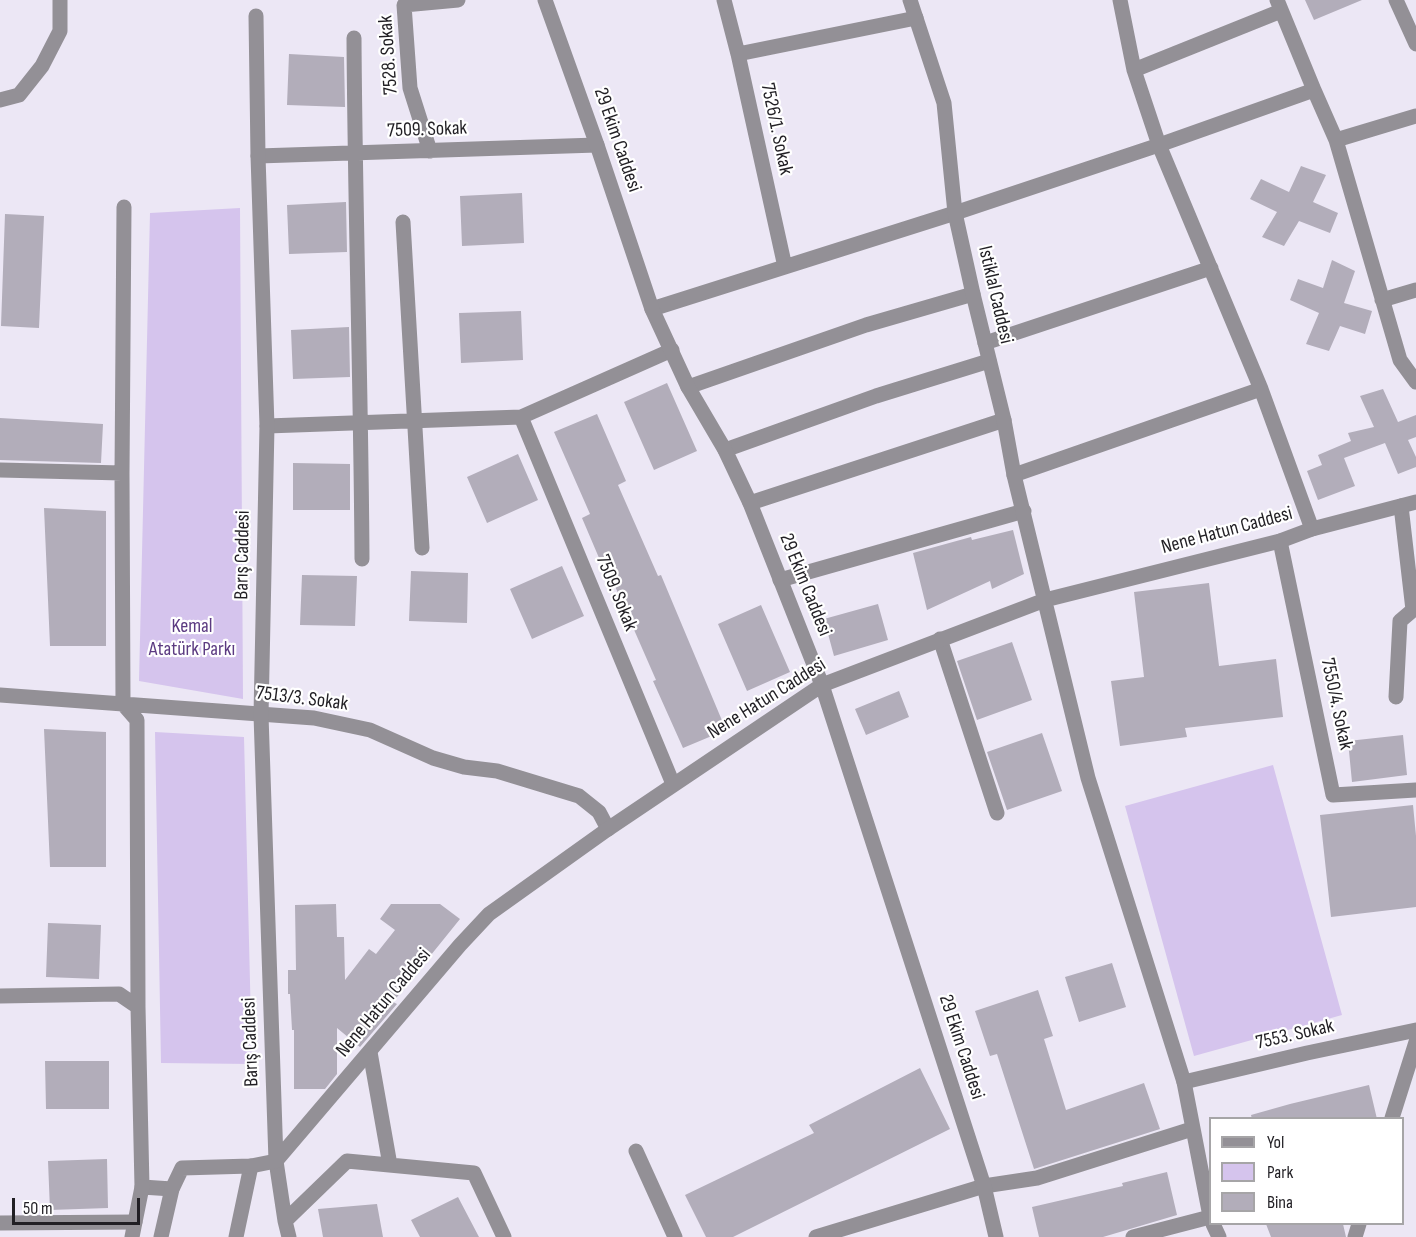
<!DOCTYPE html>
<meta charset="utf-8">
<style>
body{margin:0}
#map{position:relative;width:1416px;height:1237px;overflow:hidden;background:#ece7f5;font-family:"Sofia Sans Condensed",sans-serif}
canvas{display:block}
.legend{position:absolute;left:1209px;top:1117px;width:195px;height:108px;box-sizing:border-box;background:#fff;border:2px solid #a6a5a7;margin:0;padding:8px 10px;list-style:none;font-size:18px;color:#211f24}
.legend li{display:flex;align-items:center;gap:12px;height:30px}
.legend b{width:30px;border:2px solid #a6a5a7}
.scale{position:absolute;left:12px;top:1198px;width:128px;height:27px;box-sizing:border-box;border:3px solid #211f24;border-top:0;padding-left:8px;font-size:18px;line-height:21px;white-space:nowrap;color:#211f24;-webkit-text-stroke:4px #fff;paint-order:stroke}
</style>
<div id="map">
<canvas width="1416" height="1237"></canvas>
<ul class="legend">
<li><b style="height:8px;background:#939096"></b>Yol</li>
<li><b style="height:16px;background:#d5c4ed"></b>Park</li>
<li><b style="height:16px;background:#b2adba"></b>Bina</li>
</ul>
<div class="scale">50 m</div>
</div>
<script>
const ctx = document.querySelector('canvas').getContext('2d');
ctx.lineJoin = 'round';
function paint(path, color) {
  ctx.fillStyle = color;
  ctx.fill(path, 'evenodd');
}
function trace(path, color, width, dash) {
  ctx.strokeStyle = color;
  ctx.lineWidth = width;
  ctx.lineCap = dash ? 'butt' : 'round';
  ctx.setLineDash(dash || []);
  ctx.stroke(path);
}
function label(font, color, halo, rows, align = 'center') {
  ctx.font = font + ' "Sofia Sans Condensed",sans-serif';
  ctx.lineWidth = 4.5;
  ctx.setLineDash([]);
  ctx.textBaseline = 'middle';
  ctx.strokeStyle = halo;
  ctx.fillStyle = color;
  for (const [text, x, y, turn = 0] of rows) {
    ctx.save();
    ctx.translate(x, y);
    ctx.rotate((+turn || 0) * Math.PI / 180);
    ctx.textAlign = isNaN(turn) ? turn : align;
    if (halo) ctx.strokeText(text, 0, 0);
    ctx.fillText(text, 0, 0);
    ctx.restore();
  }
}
paint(new Path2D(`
 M240,208l3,491 -104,-18 11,-468z
 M155,732l89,5 8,327 -91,-1z
 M1273,765l69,250 -148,41 -69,-250z`), '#d5c4ed');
paint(new Path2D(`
 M1305,0h57l-48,20z
 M289,54l55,3 1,50 -58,-2z
 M1301,166l25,9 -13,27 25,11 -8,20 -31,-12 -15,25 -22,-9 15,-25 -27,-13 11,-20 28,13z
 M522,193l2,50 -62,3 -2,-50z
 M346,202l1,50 -58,2 -2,-49z
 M5,214l39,2 -5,112 -38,-2z
 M1332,260l23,11 -11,32 28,8 -7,23 -25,-8 -11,25 -23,-7 13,-31 -29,-13 8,-21 25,9z
 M521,311l2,49 -62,3 -2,-50z
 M349,327l1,50 -57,2 -2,-49z
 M667,383l30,68 -43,19 -30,-68z
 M1383,389l15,33 18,-7v22l-8,3 8,17v10l-18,7 -13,-31 -41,15 11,28 -37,14 -11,-29 15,-6 -4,-10 33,-14 -3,-8 26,-6 -14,-31z
 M597,414l29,67 -8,4 40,91 3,-1 65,155 -43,18 -30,-67 3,-1 -42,-96 -3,2 -29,-68 8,-4 -36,-82z
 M0,418l103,6 -2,39 -101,-3z
 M518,454l20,46 -51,23 -20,-46z
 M293,463l57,1v46h-57z
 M44,508l62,3v135h-56z
 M1013,530l11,44 -32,15 -2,-8 -63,29 -14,-57 58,-16 1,3z
 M562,566l22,50 -52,23 -22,-50z
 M411,571l57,2 -1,50 -58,-2z
 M302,575l55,1 -2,50 -55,-1z
 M1209,583l10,83 57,-7 7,58 -98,11 2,9 -67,9 -9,-65 33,-4 -10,-85z
 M878,604l10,36 -54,16 -10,-37z
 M761,605l29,67 -43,19 -29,-67z
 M1012,642l20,58 -55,20 -20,-59z
 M899,691l10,26 -43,18 -11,-26z
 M44,729l62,3v135h-56z
 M1042,733l20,58 -55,19 -20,-58z
 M1403,735l4,40 -55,7 -4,-41z
 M1413,805l3,31v71l-85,10 -11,-102z
 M336,904l1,33h7l1,43 24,-31 7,5 19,-24 -15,-11 11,-15h49l20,15 -67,83 4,2 -37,43 -23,-19v46l-12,15h-31v-59h-2l-2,-36h-2v-24h8l-1,-65z
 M48,923l53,2 -2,54 -53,-2z
 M1112,963l14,44 -47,15 -14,-45z
 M1038,990l15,46 -9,3 22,71 78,-27 16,46 -126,40 -37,-115 -7,2 -15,-45z
 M45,1061h64v48h-63z
 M920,1068l30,61 -217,108h-27l-21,-42 129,-62 -5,-8z
 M1369,1085l8,34h-125l-1,-4 39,-11z
 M107,1159l1,49 -58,2 -2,-49z
 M1167,1172l10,43 -74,22h-64l-7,-30 91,-21 -1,-3z
 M458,1197l21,40h-59l-9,-17z
 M377,1204l6,33h-60l-5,-28z
 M1266,1224h77l3,13h-75z`), '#b2adba');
trace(new Path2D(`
 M724,0l14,54 47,213
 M1277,0l37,90 22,50 64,220 16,22
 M1396,0l20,44
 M354,38c1,173 7,347 8,521
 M738,54l178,-36
 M1134,70l147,-59
 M0,100l19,-5 23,-29 18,-35v-31
 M1336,140l80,-24
 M430,151l-20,-63 -6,-83 54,-5
 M258,156l339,-11
 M124,207l-2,266 1,231 14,16 1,287
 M403,222l19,326
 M1382,300l34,-10
 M652,309l303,-96 204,-68 -25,-75 -14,-70
 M985,343l226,-75
 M688,387l178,-62 107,-31
 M521,417l152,367
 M267,426l254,-9 151,-67
 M725,450l151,-54 113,-35
 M0,470l122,3
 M1014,475l247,-86
 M750,503l254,-83
 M1312,529l-51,-140 -102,-244 155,-55
 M1280,541l53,254 83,-5
 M780,580l244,-69
 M940,639l57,174
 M0,695l314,23 56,12 63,28 31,9 33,4 82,25 20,16 9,17
 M1396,697l4,-76 13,-11 -12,-104
 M0,996l119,-2 19,13 4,180 30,2
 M370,1052l20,113
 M1184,1082l123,-29 109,-23
 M1392,1118l24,-76
 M636,1151l39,86
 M276,1161l9,60 4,16
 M285,1221l62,-60 127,12 30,64
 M0,1223l135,-1
 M236,1237l15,-71
 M816,1237l168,-51 53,-8 155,-49
 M1133,1237l77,-20
 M1355,1237l4,-13`), '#939096', 15);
trace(new Path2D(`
 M545,0l52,145 55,164 36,78 37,63 25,53 72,182 162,501 12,51
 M910,0l34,103 11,110 18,81 31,126 10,55 74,303 96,304 26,134
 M256,16l2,140 9,270 -6,289 15,446
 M276,1161l184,-216 29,-31 119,-85 214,-144 223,-85 235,-59 32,-12 104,-27
 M1213,1224l6,13
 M132,1237l10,-50
 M161,1237l11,-48 10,-21 69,-2 25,-5`), '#939096', 15);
label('20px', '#211f24', '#fff', [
 ["7528. Sokak",389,55,-94],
 ["7526/1. Sokak",776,129,78],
 ["7509. Sokak",427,130,-2],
 ["29 Ekim Caddesi",617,140,71],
 ["Istiklal Caddesi",995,295,77],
 ["Nene Hatun Caddesi",1227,531,-15],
 ["Barış Caddesi",243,555,-89],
 ["29 Ekim Caddesi",805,585,68],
 ["7509. Sokak",616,593,68],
 ["7513/3. Sokak",302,699,7],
 ["Nene Hatun Caddesi",767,699,-32],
 ["7550/4. Sokak",1336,704,78],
 ["Nene Hatun Caddesi",384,1003,-50],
 ["7553. Sokak",1295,1035,-13],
 ["Barış Caddesi",251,1042,-92],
 ["29 Ekim Caddesi",961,1047,72]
]);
label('20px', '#5b3a81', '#fff', [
 ["Kemal",192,627],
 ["Atatürk Parkı",192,650]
]);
</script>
